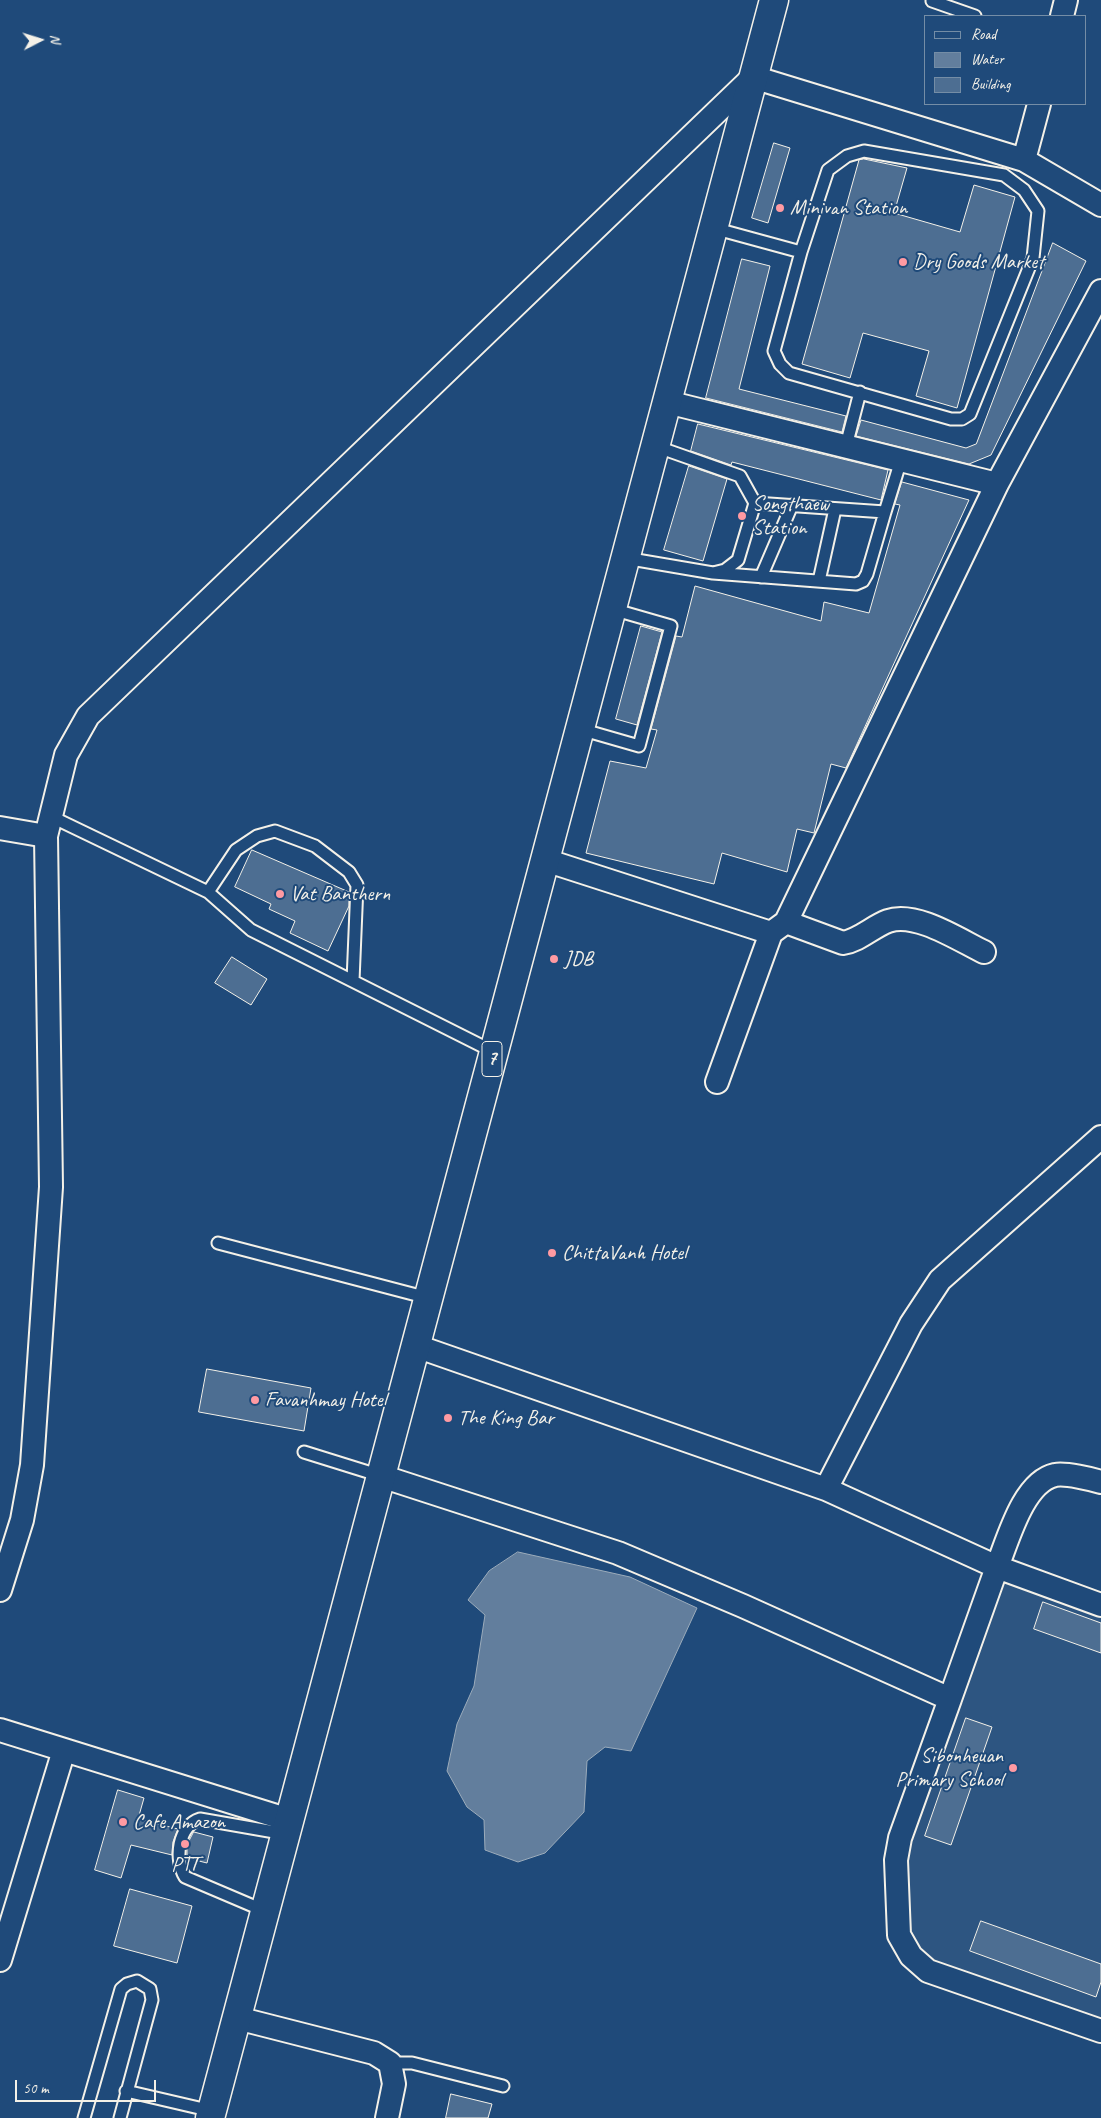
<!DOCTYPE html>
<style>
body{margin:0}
#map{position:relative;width:1101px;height:2118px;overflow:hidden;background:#1f4a7a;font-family:Caveat,sans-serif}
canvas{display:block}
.legend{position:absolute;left:924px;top:15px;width:162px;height:90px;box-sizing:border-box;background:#1f4a7a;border:1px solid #748da6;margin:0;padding:6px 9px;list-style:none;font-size:15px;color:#f4f1e8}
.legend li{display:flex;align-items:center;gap:10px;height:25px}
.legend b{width:25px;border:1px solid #748da6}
.north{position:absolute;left:15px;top:15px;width:50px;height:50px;-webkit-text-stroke:4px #1f4a7a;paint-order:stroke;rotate:85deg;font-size:14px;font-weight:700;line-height:20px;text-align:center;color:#f4f1e8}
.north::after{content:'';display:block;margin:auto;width:18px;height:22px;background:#f4f1e8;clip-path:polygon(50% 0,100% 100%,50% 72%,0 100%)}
.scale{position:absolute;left:15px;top:2080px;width:141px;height:22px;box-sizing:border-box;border:2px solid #f4f1e8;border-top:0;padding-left:6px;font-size:15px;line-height:18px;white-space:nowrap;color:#f4f1e8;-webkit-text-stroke:4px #1f4a7a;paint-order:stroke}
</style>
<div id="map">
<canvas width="1101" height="2118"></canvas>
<ul class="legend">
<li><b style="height:6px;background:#1f4a7a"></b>Road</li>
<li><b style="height:14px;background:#627e9d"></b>Water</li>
<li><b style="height:14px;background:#4d6e92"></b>Building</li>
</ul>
<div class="north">N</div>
<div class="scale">50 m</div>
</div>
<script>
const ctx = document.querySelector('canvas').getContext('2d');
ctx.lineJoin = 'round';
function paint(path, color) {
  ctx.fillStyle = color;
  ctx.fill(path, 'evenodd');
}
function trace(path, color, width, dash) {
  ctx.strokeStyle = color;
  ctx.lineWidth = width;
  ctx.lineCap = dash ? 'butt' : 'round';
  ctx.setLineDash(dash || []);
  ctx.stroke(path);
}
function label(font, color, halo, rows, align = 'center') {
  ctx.font = font + ' Caveat,sans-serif';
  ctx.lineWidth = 4;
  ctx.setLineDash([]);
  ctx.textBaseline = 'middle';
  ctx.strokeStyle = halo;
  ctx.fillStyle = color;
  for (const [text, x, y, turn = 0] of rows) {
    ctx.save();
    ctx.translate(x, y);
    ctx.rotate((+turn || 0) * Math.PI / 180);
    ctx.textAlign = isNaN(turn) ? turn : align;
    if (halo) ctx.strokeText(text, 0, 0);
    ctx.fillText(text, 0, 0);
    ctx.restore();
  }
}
paint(new Path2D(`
 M997,1567l104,38v426l-190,-75 -15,-96z`), '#2d5581');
const water = new Path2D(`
 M518,1552l112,25 67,31 -66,143 -26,-4 -18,14 -3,51 -39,41 -27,9 -33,-12 -1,-30 -17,-13 -20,-36 10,-47 17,-38 11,-71 -17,-15 21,-29z`);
paint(water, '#627e9d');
trace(water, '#9cacbb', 1);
const building = new Path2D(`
 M774,143l16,5 -22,75 -16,-5z
 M864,159l43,9 -13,45 66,19 14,-47 41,12 -58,211 -41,-12 13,-45 -66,-18 -13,45 -48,-14 57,-204z
 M1053,243l33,18 -95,194 -22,9 -113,-28 5,-16 105,28 10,-4z
 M742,259l28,7 -31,123 107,27 -4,16 -136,-34z
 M698,424l190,46 -7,30 -149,-38 -1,3 -40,-14z
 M689,466l38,13 -24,82 -39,-11z
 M902,482l67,18 -123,268 -15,-4 -17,69 -17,-4 -10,43 -65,-19 -8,31 -128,-31 24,-92 36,7 11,-38 -6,-1 25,-93 6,1 13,-51 126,35 3,-19 45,11 31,-108 -5,-1z
 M641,626l21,6 -25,93 -21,-6z
 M252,850l97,42v14l-21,45 -38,-18 5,-12 -26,-12 2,-5 -36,-17z
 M232,957l35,22 -16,26 -36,-22z
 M207,1369l104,19 -7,43 -105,-19z
 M1043,1602l58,21v30l-67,-24z
 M966,1718l26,9 -41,118 -26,-9z
 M118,1790l26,8 -6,21 40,10 -5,13 -1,13 -41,-10 -10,33 -26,-8z
 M194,1832l19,5 -6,26 -20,-5v-13z
 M130,1889l62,17 -15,57 -63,-17z
 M981,1921l120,43v18l-5,15 -126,-46z
 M451,2094l41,10 -4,14h-42z`);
paint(building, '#4d6e92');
trace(building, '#f4f1e8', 1);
const lane = new Path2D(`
 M932,1l43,15
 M864,151l140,24 20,15 14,21 -5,47 -63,156 -8,5h-11l-162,-46 -9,-9 -6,-13 27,-99 27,-82 19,-14z
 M713,228l88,24
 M655,446l85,30 15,27 130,9 16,-52
 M846,446l14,-54
 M625,558l88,15 12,-3 13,-10 17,-57
 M713,573l143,11 7,-3 4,-7 18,-62
 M761,577l31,-72
 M819,581l16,-72
 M580,729l59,17 32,-120 -59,-17
 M52,817l156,75 43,38 243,122
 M208,892l28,-42 21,-14 18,-5 40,15 34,26 8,13 -4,96
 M218,1243l210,55
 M304,1452l77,24
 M265,1911l-80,-34c-11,-18 -7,-51 15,-58l86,15
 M390,2063h22l91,23
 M126,2091l86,20
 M84,2118l37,-129 6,-5 10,-3 13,8 2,11 -32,118`);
const street = new Path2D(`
 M1062,16l4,-16
 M1024,160l77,45
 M667,402l330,82
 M0,828l46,8
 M545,860l226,73 15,-11 211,-438 104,-193
 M786,922l57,21c17,-3 29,-16 45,-22 28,-10 71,19 96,31
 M717,1082l54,-149
 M416,1346l410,143 171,78c11,-27 26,-85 58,-92 11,-2 36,4 46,7
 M381,1476l237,77 125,53 207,93 47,-132 104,38
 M826,1489l85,-165 29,-44 161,-143
 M0,1590l22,-70 10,-55 19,-278 -5,-351 20,-81 22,-39 665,-639 271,83 15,-56
 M950,1699l-50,139 -4,22 3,75 12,21 17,15 173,60
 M0,1730l289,90
 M0,1960l64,-210
 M237,2018l137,35 16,10 4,21 -7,34`);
const highway = new Path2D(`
 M210,2118l564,-2118`);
trace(lane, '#f4f1e8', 15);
trace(street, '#f4f1e8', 26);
trace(highway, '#f4f1e8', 31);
trace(lane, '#1f4a7a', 11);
trace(street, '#1f4a7a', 22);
trace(highway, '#1f4a7a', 28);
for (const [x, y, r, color] of [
 [780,208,5,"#ff9aa2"],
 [903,262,5,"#ff9aa2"],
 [742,516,5,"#ff9aa2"],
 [280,894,5,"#ff9aa2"],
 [554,959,5,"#ff9aa2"],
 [552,1253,5,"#ff9aa2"],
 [255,1400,5,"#ff9aa2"],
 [448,1418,5,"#ff9aa2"],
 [1013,1768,5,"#ff9aa2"],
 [123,1822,5,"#ff9aa2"],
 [185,1844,5,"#ff9aa2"]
]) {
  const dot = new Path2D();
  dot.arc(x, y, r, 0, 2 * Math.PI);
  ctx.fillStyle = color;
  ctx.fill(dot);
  trace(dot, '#1f4a7a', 2);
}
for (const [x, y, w] of [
 [492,1059,20]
]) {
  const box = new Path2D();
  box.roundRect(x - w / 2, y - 17.5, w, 35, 4);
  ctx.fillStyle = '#1f4a7a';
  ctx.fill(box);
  trace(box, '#f4f1e8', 1);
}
label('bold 20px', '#f4f1e8', null, [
 ["7",492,1059]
]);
label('21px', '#f4f1e8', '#1f4a7a', [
 ["Minivan Station",790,208],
 ["Dry Goods Market",913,262],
 ["Songthaew",752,504],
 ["Station",752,528],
 ["Vat Banthern",290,894],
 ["JDB",564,959],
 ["ChittaVanh Hotel",562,1253],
 ["Favanhmay Hotel",265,1400],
 ["The King Bar",458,1418],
 ["Sibonheuan",1003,1756,"right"],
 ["Primary School",1003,1780,"right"],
 ["Cafe Amazon",133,1822],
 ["PTT",185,1865,"center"]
], 'left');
</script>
